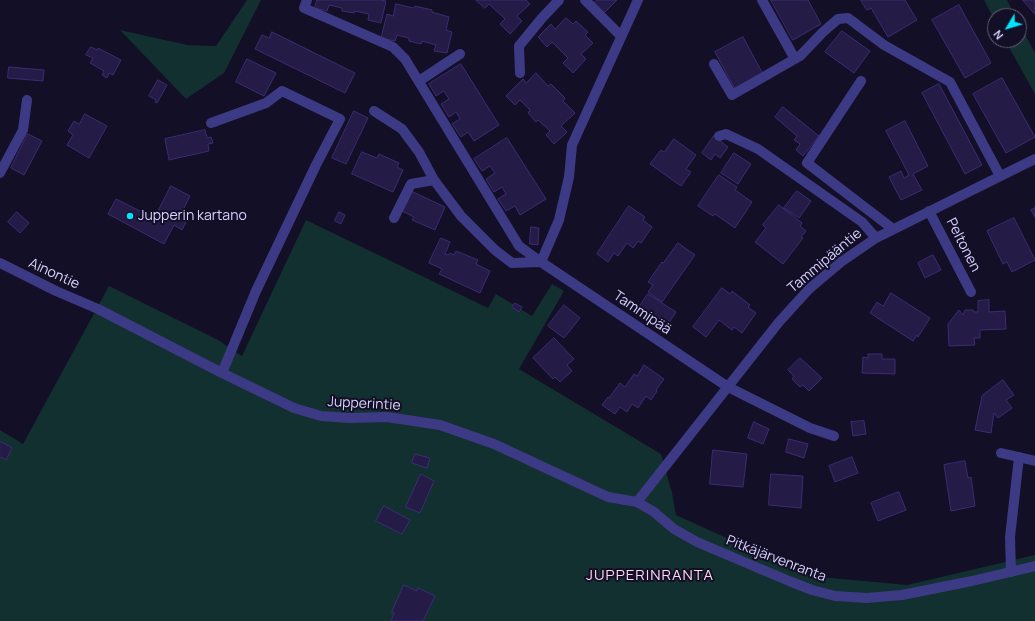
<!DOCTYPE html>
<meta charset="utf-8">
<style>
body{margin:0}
#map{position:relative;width:1035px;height:621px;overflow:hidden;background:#130f26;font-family:Manrope,sans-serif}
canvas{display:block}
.north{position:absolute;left:987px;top:8px;width:40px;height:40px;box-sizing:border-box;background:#130f26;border:1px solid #625e7d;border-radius:50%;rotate:232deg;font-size:11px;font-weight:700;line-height:16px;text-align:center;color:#d9d4ff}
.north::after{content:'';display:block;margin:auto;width:14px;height:18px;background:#00e5ff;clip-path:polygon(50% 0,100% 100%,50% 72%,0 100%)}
</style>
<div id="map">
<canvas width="1035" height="621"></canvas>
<div class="north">N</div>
</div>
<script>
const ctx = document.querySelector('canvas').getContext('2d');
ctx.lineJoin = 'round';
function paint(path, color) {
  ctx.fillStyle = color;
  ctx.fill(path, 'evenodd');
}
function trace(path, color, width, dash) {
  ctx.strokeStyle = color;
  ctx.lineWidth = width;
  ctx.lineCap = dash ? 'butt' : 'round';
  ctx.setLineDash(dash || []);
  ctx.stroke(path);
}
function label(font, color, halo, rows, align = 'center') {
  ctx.font = font + ' Manrope,sans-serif';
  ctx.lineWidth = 4;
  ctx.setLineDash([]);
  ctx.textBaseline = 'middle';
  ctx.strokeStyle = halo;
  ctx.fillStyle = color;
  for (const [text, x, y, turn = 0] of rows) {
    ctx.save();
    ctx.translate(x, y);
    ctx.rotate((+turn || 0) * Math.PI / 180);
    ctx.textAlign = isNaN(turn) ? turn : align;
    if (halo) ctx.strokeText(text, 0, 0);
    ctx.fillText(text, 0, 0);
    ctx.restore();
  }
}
paint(new Path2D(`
 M247,0h14l-37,73 -38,26 -66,-69 67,15 29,1z
 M984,0h23l8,16h-20v5z
 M1019,23l16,30v41l-30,-54h14z
 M306,220l182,88 8,-14 36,22 20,-32 12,7 -45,78 142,85 11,39 4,22 134,61 97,9 128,-30v66h-1035v-191l23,14 86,-158 109,54 24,16z`), '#12302f');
const building = new Path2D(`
 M317,0h64l5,1 -5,22 -13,-3 1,-6 -15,-3v2l-12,-2v-3l-13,-3 -2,6 -12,-3z
 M476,0h50l4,4 -13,12 5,5 -12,13 -10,-10 5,-5 -16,-15 -4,4z
 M597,0h20l-13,13 -10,-10z
 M771,0h37l13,24 -28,16z
 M861,0h44l12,20 -29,17 -17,-29 -4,2z
 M1023,0h12v14z
 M396,4l18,4 1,-2 17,4v2l17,5 -3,13 6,2 -5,21 -13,-2 2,-6 -14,-4 -1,3 -12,-3v-3l-12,-3 -2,6 -14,-3 6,-24 6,2z
 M959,5l32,58 -26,15 -33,-58z
 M566,18l7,6 3,-3 12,11 -3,3 8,8 -12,11 5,5 -13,14 -10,-10 5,-5 -16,-16 -5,5 -9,-10 13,-13 4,5z
 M842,31l28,20 -16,22 -29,-21z
 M272,32l83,41 -10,20 -90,-44 7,-14 7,3z
 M743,37l20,37 -28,15 -20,-37z
 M91,47l6,3 1,-2 23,12 -8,15 -4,-2 -2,5 -5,-3 2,-4 -14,-8 3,-5 -7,-3z
 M247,59l29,14 -12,23 -28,-14z
 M461,64l38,61 -25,16 -6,-9 -7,5 -9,-13 8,-5 -4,-7 -7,5 -8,-13 8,-5 -5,-8 -8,5 -7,-12z
 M9,67l35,3 -1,11 -35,-3z
 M536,73l12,13 3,-2 14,14 -2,3 12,12 -14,13 6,6 -13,12 -8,-9 4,-4 -12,-11 -2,2 -8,-9 2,-3 -10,-10 -5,5 -9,-9 17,-17 3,4z
 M1002,78l33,59 -29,16 -33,-59z
 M158,80l9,5 -10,18 -2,-1 1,-2 -7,-4z
 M939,84l43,81 -17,9 -43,-81z
 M783,107l36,29 -16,20 -7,-6 4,-6 -6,-4 3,-4 -22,-19z
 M354,111l14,7 -22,46 -14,-6z
 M85,114l22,12 -18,32 -22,-13 6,-10 -5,-4 6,-10 5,3z
 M905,121l23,45 -15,8 9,16 -21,10 -12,-23 12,-6 3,7 5,-3 -23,-44z
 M205,130l2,8 4,-1 2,6 -5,1 1,7 -40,9 -4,-21z
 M28,134l14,7 -18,34 -13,-7z
 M714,136l14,11 -8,11 -5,-4 -4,6 -9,-7z
 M507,138l39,61 -26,16 -5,-9 -9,5 -8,-12 8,-5 -4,-7 -8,5 -8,-13 9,-6 -5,-7 -8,5 -8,-12z
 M674,139l22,16 -10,14 5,3 -10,14 -31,-22 11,-14 3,2z
 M362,152l15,6 2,-4 20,9 -2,4 6,3 -10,22 -41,-18z
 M734,153l17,11 -13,20 -17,-11z
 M719,175l18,12 -2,3 17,12 -17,26 -20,-14 -2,2 -15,-10z
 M171,186l19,10 -9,18 7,4 -6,12 -8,-5 -10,19 -56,-30 8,-15 38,19z
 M411,191l34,16 -10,23 -23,-10 2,-3 -12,-6z
 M797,191l14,10 -12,17 -15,-10z
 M779,205l23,18 -2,3 6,5 -5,6 2,1 -20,26 -28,-22 11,-14 -3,-3z
 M629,206l16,11 -2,3 9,7 -11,16 -3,-2 -5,7 -6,-5 -9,13 -4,-3 -6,9 -11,-8z
 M1035,208v9l-4,-7z
 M17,212l12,11 -9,10 -12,-11z
 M339,212l6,3 -4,9 -6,-3z
 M1014,218l21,42 -23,12 -5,-10 -4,2 -16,-33z
 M531,227l8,1 -1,17 -8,-1z
 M441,238l9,4 -5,12 3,1 2,-2 4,2 2,-4 22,9 -2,4 14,7 -10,22 -41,-19 3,-5 -13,-6z
 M678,243l17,12 -33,47 -14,-10 5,-7 -5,-3 14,-20 1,1z
 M933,255l8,15 -16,8 -7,-15z
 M722,288l8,6 2,-3 18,14 -2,2 8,6 -14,20 -8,-6 -2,3 -13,-10 -13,17 -13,-10z
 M891,293l39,25 -12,19 -1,-2 -4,6 -43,-28 7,-11 6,4z
 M648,294l28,18 -8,12 -28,-18z
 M989,300v12l16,-1 1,18 -26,1v8h-6l1,7 -26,1 -1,-22 11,-14 4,5 2,-5h8l1,2h4v-11z
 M515,303l7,4 -3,5 -7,-5z
 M564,305l16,13 -16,20 -16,-12z
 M554,338l20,21 -7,6 5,6 -12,11 -5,-5 -2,2 -20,-21z
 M868,354h14v5h13v15l-33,-1 1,-16 5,1z
 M800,358l22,20 -13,13 -6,-6 -3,2 -8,-8 2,-3 -6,-6z
 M644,365l20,14 -8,11 1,1 -6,9 -5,-4 -8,12 -6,-4 -5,8 -7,-5 -5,7 -13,-9 6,-8 1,1 11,-15 5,4 9,-13 3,2z
 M1003,380l11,15 -8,5 6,8 -14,10 -4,-5 -3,20 -16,-3 7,-34z
 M864,421l2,13 -13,2 -2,-14z
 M754,422l15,7 -6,15 -15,-6z
 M789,439l19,5 -4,14 -18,-6z
 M0,441l12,7 -6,12 -6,-3z
 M713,450l34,4 -4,33 -33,-3z
 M415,454l15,4 -3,10 -15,-5z
 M852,457l6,16 -23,9 -6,-16z
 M965,461l3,17 3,-1 4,29 -24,5 -7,-46z
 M421,474l13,7 -14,32 -14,-6z
 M771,474l32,2 -2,32 -32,-3z
 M899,492l7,18 -28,11 -7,-18z
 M384,506l26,14 -8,14 -26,-13z
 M404,585l13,6 1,-3 17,8 -12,25h-32l3,-8 -2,-1z`);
paint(building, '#241b47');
trace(building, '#3b2d73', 1);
trace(new Path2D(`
 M307,0l-3,8 89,39 12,12 114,187 22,16 18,-42 10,-43 3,-32 66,-145
 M585,0l36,36
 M762,0l33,59
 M714,64l18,31 68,-39 23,-24 15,-13 10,-1 36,27 66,37 50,94
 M520,73l-1,-27 23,-28 17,-18
 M419,81l41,-27
 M861,81l-54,82 86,66
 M374,111l28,18 17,23 15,28 27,36 34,34 17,13 29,-1 187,125 82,41 24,8
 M211,123l55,-20 16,-12 58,28 -24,46 -60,126 -34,82
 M719,136l7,-2 32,15 104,73 14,16
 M0,173l23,-43 4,-30
 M929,211l42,81
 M394,218l17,-34 23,-4
 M0,263l56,28 42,18 124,64 72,35 27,8 28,2 38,-1 53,8 54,19 114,53 29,5 17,10 20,17 23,13 92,39 23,9 23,6 32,2 35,-3 70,-14 63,-15
 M1001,453l34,8
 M637,502l142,-180 30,-33 32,-27 35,-24 159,-79
 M1011,572l-1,-35 9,-80`), '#3d3a85', 10);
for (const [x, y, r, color] of [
 [130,216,4,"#00e5ff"]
]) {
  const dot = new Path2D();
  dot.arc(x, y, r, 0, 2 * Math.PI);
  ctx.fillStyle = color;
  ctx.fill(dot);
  trace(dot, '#130f26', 1.5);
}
label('14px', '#d9d4ff', '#130f26', [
 ["Jupperin kartano",138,216]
], 'left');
label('14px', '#d9d4ff', '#130f26', [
 ["Peltonen",963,245,63],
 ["Tammipääntie",825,261,-40],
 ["Ainontie",54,274,25],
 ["Tammipää",642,313,34],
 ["Jupperintie",364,404,3],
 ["Pitkäjärvenranta",776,559,21]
]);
ctx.letterSpacing = '1px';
label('15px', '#ffd6f0', '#130f26', [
 ["JUPPERINRANTA",650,576]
]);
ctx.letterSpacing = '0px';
</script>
